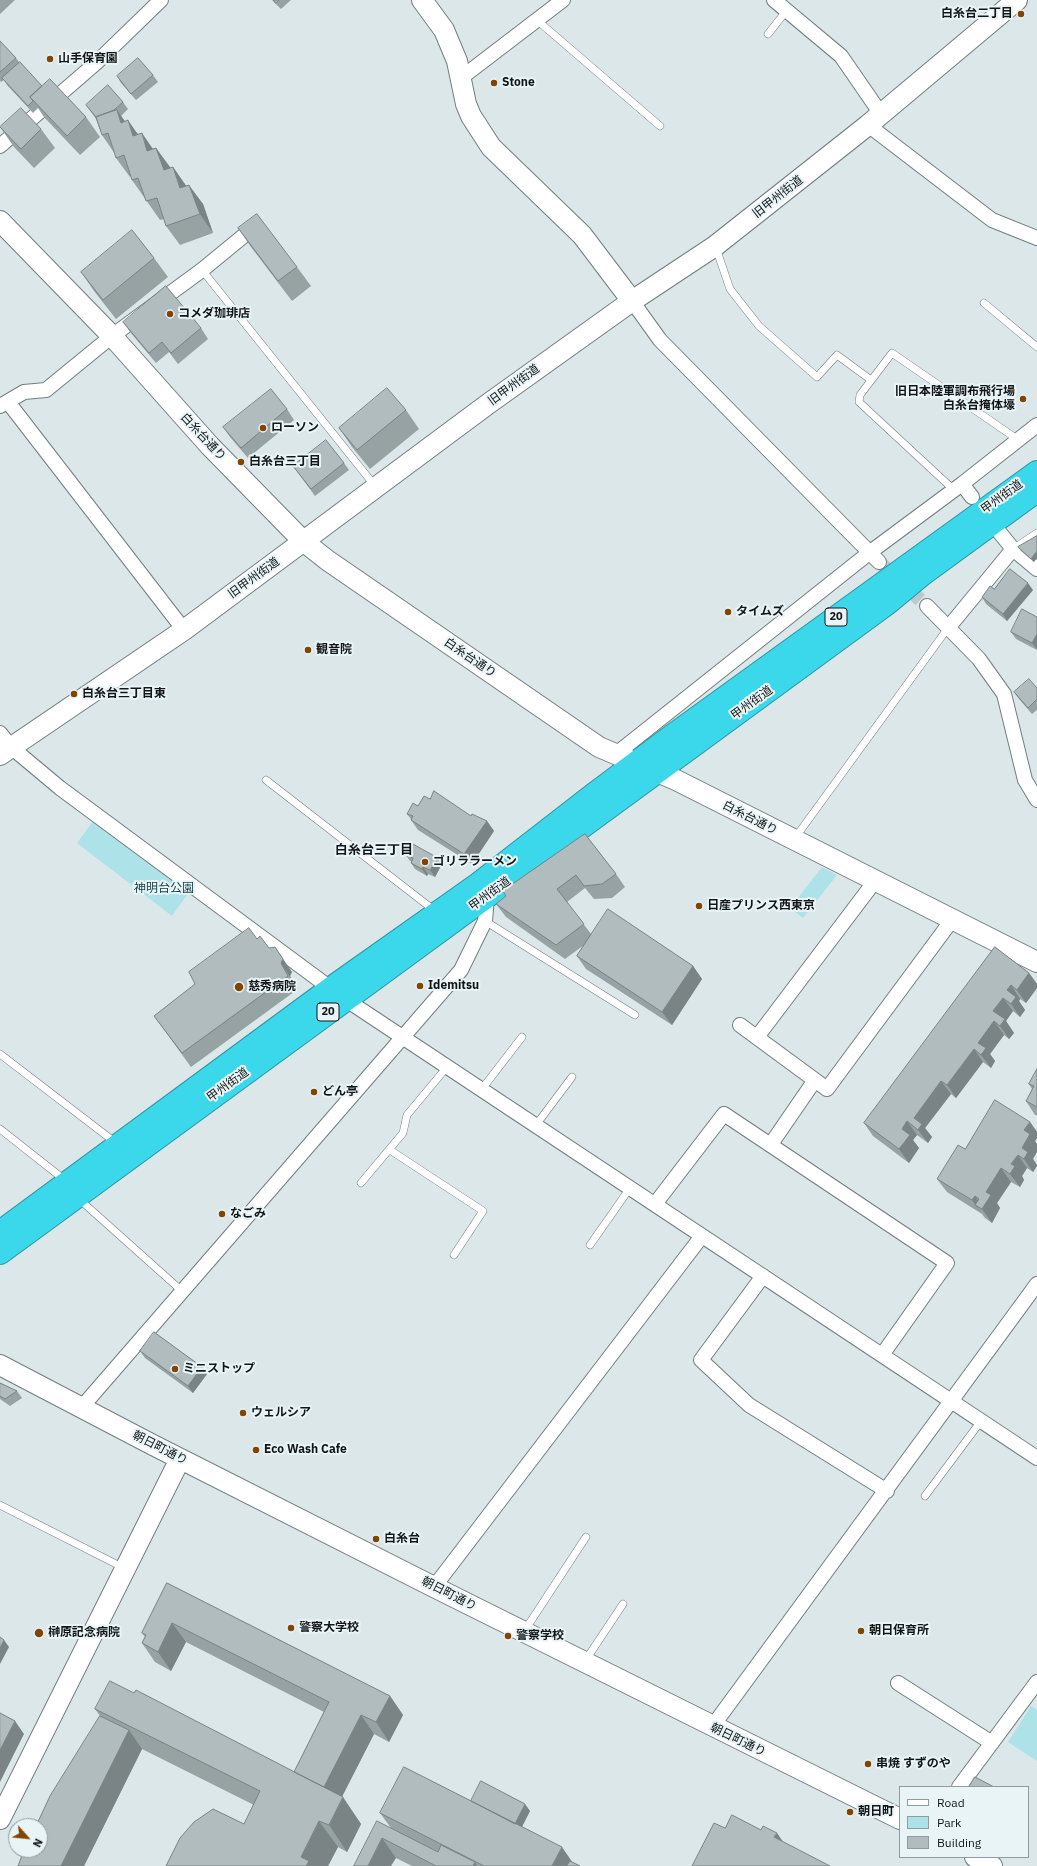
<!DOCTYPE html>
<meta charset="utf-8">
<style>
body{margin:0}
#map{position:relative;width:1037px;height:1866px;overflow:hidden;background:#dbe7e9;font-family:"IBM Plex Sans",sans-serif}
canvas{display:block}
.legend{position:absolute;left:899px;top:1786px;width:130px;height:72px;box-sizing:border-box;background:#e8f4f6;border:1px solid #929b9d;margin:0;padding:5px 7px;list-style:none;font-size:12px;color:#121617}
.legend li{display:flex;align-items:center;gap:8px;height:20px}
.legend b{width:20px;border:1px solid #929b9d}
.north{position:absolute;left:8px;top:1818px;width:40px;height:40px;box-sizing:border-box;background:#e8f4f6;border:1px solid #929b9d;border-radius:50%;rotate:117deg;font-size:11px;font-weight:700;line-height:16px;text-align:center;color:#121617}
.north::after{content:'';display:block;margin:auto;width:14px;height:18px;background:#824403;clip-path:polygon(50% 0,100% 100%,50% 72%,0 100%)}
</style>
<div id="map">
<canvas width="1037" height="1866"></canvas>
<ul class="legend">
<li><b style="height:5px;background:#fff"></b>Road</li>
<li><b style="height:11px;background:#ade2e9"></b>Park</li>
<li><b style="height:11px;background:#b0bcbe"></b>Building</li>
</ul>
<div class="north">N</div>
</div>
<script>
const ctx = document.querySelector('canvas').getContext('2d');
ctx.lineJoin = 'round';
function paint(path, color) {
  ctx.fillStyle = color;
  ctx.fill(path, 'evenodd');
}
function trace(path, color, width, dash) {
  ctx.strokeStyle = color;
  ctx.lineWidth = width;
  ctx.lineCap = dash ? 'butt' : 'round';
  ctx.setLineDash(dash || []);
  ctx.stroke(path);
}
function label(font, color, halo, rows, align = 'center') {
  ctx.font = font + ' "IBM Plex Sans","Noto Sans JP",sans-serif';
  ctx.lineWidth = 4;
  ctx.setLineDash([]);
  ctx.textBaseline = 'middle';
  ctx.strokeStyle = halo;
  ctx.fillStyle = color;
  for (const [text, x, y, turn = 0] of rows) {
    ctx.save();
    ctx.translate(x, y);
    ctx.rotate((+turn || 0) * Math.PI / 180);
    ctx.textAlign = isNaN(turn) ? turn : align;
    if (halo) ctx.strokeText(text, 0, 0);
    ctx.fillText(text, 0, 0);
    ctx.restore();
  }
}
paint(new Path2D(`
 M96,817l95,72 -19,27 -95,-73z
 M822,867l15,8 -34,43 -13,-10z
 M1031,1706l6,4v51l-29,-19z`), '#ade2e9');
trace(new Path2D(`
 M879,562l48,44`), '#bdc8ca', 14, [14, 7]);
const lane = new Path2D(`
 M538,21l122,105
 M768,34l19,-24
 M716,248l14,41 29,37 58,51 20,-22 34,25
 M202,270l173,216
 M984,303l53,44
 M954,490l-95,-88 1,-7 32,-42 125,86
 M1013,549l24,-16
 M266,780l169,131
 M795,838l153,-210
 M485,921l150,94
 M0,1054l116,89
 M482,1089l40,-52
 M536,1125l36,-48
 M0,1129l66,52
 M390,1150l93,61 -29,44
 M361,1183l42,-50 4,-18 40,-48
 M79,1199l104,93
 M590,1245l40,-57
 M925,1496l56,-75
 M0,1505l124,63
 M525,1630l61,-93
 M585,1661l38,-57`);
const street = new Path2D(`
 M774,0l67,56 40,58
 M461,78l102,-78
 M868,125l124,95 45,18
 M0,146l96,-83 65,-63
 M632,301l28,39 219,222
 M8,402l176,228
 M0,406l24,-14 22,-2 66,-54 90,-66 50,-41
 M962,484l10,13
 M1013,549l24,20
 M927,606l52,53 25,35 21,86 12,20
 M948,628l65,-79 -13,-16
 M0,733l11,14 49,41 285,211 692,459
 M616,754l253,-201 93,-69 75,-59
 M740,1025l87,64 125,-169
 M757,1037l118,-156
 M771,1144l44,-64
 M655,1204l69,-90 223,149 -65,92
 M763,1276l-62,84 48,45 138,86
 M81,1408l380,-438 24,-49 2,-24
 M434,1587l268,-351
 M898,1683l94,60
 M712,1727l325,-443
 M959,1787l78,-105`);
const secondary = new Path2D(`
 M422,0l22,30 13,31 9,43 5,12 20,31 91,88 50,66
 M0,221l112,115 98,110 93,95 24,19 272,187 77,33 361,182
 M0,755l184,-125 304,-226 144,-103 83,-55 153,-121 149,-125
 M0,1365l153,80 281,142 466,232
 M0,1819l180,-360
 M975,1857l17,9`);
const highway = new Path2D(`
 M0,1232l331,-244 147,-104 116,-90 76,-57 367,-265
 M0,1253l888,-650 35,-29 114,-83`);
trace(lane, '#737e7f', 8);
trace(street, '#737e7f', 16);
trace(secondary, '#737e7f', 22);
trace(highway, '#2d94a1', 24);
trace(lane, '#fff', 7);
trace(street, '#fff', 14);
trace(secondary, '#fff', 20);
trace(highway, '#3bd8eb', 22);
paint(new Path2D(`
 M0,0h15l-15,14z
 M272,0h19l-10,9z
 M0,41l16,17 3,4 23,24 44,31 14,20 -20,18 -36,-38 -6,-9 -5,5 -26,-28 -3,-5 -3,2 -1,-1z
 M153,75l5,7 -22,18 -15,-17 -4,-7z
 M123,102l5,7 -7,7 4,5 28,28 3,-1 14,20 3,-1 13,19 17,18 10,29 -33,12 -14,-19 -2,-7 -4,1 -28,-40 -1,-4 -1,1 -14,-19 -1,-4 -13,-19 -6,-16 -10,-14z
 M0,127l41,2 14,19 -21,20 -20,-21z
 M238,228l59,39 14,19 -19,15 -41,-54z
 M154,258l14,19 -52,42 -22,-28 -13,-19z
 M123,322l78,6 7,11 -30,25 -9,-12 -13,11 -26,-31z
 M287,409l7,11 -46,38 -18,-21 -7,-10z
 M406,410l13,19 -49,40 -18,-22 -13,-19z
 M344,463l5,7 -34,26 -22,-30z
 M1037,536l-3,26 -13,-11 -3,-4z
 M994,589l39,1 -26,31 -21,-17 -4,-7z
 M1037,617v33l-21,-11 -5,-7z
 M1037,688v22l-5,4 -13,-15 -5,-7z
 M430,799l41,17 16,5 7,10 -22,33 -54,-34 -7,-10v-1l-4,-5 11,-8z
 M585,834l31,40 9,13 -13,11 -18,1 -9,-11 -18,14 24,32 102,32 9,13 -30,46 -86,-56 -9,-13 7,-11 -19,14 -59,-42 -10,-13z
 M405,854l33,4 4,6 -7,13 -7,-3 -1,2 -12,-7 -4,-6v-2h-1z
 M257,939l12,9 23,24 -2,4 8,13 -107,78 -37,-51z
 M995,947l34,26 8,11v4l-11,15 -6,-4 -1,2 6,9 -5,7 -7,-6 -7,10 8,12 -5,6 -5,-4 -14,19 5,7 -4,7 -8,-6 -27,36 -5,-4 -26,34 7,9 -4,6 -11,-8 -4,5 6,8 -10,15 -36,-27 -9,-13z
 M1037,1069v46h-2l-9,-14 6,-12 -3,-5z
 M1030,1122l7,10v6l-2,3 -2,18 4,6v1l-4,6 -6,-4 -5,8 2,4 -4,7 -9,-5 -14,21 3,5 -8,15 -7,-5 -3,-4 -35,-22 -10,-13 28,-30z
 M140,1351l62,16 5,7 -14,19 -48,-35z
 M0,1383l17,8 5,7 -12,8 -10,-7z
 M167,1583l223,113 13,19 -14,27 -15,-8 -32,63 19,27 -14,28 -9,-5 -10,19h-162l78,-42 10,-19 -112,-56 -58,117h-66l82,-150 -5,-7 39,-16 160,79 30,-60 -138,-70 -15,29 -16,-9 -13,-19 3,-6 -3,-4z
 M471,1801l59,10 -8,16 50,35 8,4h-168l-16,-8 -42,8 37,-38 -11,-15z`), '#97a2a3');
paint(new Path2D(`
 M117,110l13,19 -9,-6z
 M128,120l13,19 -8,-3z
 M142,133l13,19 -8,-1z
 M156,148l14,19 8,23 -14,-20z
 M173,167l14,20 -7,1z
 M189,185l14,19 10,29 -13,-19z
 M1037,551v7l-3,4 -3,-3z
 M1028,583l5,7 -26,31 -4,-7z
 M1037,634v15l-5,-6z
 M487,821l7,10 -22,33 -8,-10z
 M438,858l4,6 -7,13 -5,-7z
 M423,867l5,7 -1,2 -5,-7z
 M275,947l17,25 -2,4 8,13 -17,-26z
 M693,966l9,13 -30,46 -10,-13z
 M1029,973l8,11v4l-11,15 -9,-13z
 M1011,985l9,14 -1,2 6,9 -5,7 -9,-13 -4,-14z
 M1003,998l10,13 -7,10 8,12 -5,6 -9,-13 -7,-15z
 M994,1021l10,14 -14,19 5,7 -4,7 -10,-13 -3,-12z
 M974,1049l9,13 -27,36 -9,-13z
 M941,1081l10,13 -26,34 7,9 -4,6 -10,-13 -4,-12z
 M907,1121l10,14 -4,5 6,8 -10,15 -10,-14 3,-20z
 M1030,1122l7,10v6l-2,3 2,3v8l-4,7 4,6v1l-4,6 -9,-13 -2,-11 2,-18z
 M1018,1155l9,13 -5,8 2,4 -4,7 -10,-13 1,-10z
 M1001,1168l10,14 -14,21 3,5 -8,15 -10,-14 -7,-4 7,9 -10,-14 3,-4 8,12 3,-16z
 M202,1367l5,7 -14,19 -5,-7z
 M172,1623l14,19 -15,29 -13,-19z
 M4,1640l5,7 -9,17v-16z
 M390,1696l13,19 -14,27 -13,-20z
 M361,1715l13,19 -39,76 -13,-19z
 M15,1721l9,13 -24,48v-32z
 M129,1730l13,19 -58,117h-23z
 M343,1797l18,27 -14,28 -18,-27z
 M525,1804l5,7 -13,25 -5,-7z
 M319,1821l19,26 -10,19h-22l-5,-9z
 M777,1833l13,19 -16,-15z
 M382,1838l14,20 -5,8h-23z
 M562,1847l13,19h-23z
 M475,1862l2,4h-4z`), '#7b8485');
const building = new Path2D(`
 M274,0h5l-3,3z
 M0,41l16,17 -16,14z
 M138,58l15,17 -22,19 -14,-18z
 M20,62l22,24 -12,11 3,4 -5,5 -26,-28z
 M50,79l36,38 -19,19 -37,-39z
 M108,85l15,17 -9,8 -18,7 -10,-12z
 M21,108l20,21 -20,20 -21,-22z
 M117,110l4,13 7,-3 5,16 9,-3 5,18 9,-3 8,22 9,-3 7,21 9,-3 11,29 -34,12 -9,-28 -11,3 -8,-23 -6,2 -8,-25 -8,3 -8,-25 -6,2 -6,-18z
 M257,214l40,53 -19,14 -40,-53z
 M132,230l22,28 -51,42 -22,-28z
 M166,286l35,42 -30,25 -9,-11 -13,11 -26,-31z
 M387,388l19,22 -49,40 -18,-22z
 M271,389l16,20 -46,39 -18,-21z
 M326,440l18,23 -33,26 -18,-23z
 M1037,536v15l-6,8 -13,-12z
 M1010,569l18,14 -25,31 -21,-17 8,-11 4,3z
 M1022,609l15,8v17l-5,9 -21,-11z
 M1029,679l8,9v11l-9,9 -14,-16z
 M434,791l37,25 1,-2 15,7 -23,33 -53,-34 2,-4 -6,-2 6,-11 5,3 6,-10 6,3z
 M585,834l31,40 -14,10 -18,2 -8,-11 -19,14 27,35 -28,21 -60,-41 10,-8 -3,-5z
 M411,843l27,15 -8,12 -7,-3 -1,2 -11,-6 2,-5 -8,-4z
 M608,909l85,57 -31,46 -85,-56z
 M249,928l8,11 3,-3 9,12 6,-1 8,12 -2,4 7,13 -106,77 -28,-37 41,-32 -6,-12z
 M995,947l34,26 -12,17 -6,-5 -4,5 9,7 -5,7 -8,-6 -10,13 12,8 -5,7 -6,-5 -16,22 8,5 -5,7 -7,-6 -27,36 -6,-4 -27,37 8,6 -4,6 -11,-9 -5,8 8,6 -11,14 -35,-26z
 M1037,1069v38l-11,-6 8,-15 -5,-2z
 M995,1100l35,22 -6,8 6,4 -8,14 6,4 -4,7 -6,-4 -7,9 4,2 -5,8 -9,-6 -15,24 5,3 -9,14 -7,-4 4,-6 -4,-3 -3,4 -35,-21 21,-34 7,4z
 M154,1332l48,35 -14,19 -48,-35z
 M0,1383l17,8 -12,8 -5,-3z
 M167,1583l223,113 -14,26 -15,-7 -37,72 -30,-15 35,-70 -157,-79 -14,29 -16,-9 4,-8 -4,-2z
 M0,1637l4,3 -4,8z
 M110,1681l24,12 2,-3 207,107 -14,28 -10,-4 -18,36 8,4 -3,5h-140l14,-28 14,-16 19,-13 31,15 16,-33 -165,-82z
 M0,1713l15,8 -15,29z
 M100,1716l29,14 -68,136h-43l6,-16h16v-24h-4l14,-30z
 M404,1767l158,80 -10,19h-68l-104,-53z
 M975,1777l19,10h-25z
 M481,1781l44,23 -10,20 -44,-23z
 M732,1815l29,15 2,-4 14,7 -3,4 56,29h-138l22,-43 11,5z
 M377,1821l61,31 3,-7 34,17 -2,4h-37l-54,-28 -14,28h-14z
 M570,1861l10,5h-13z`);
paint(building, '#b0bcbe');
trace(building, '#7b8485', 1);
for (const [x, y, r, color] of [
 [1021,14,4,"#824403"],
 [50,59,4,"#824403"],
 [494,83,4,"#824403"],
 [170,314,4,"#824403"],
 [1023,399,4,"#824403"],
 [263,428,4,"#824403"],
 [241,462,4,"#824403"],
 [728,612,4,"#824403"],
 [308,650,4,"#824403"],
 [74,694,4,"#824403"],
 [425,862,4,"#824403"],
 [699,906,4,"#824403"],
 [420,986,4,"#824403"],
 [239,987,5,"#824403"],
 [314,1092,4,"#824403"],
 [222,1214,4,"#824403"],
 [175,1369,4,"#824403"],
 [243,1413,4,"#824403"],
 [256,1450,4,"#824403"],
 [376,1539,4,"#824403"],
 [291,1628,4,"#824403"],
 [861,1631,4,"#824403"],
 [39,1633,5,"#824403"],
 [508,1636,4,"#824403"],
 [868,1764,4,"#824403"],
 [850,1812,4,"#824403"]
]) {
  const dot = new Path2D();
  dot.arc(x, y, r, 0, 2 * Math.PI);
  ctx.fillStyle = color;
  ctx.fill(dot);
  trace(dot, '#e8f4f6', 1.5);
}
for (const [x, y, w] of [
 [836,617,22],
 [328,1012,22]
]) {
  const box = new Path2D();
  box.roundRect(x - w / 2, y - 9, w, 18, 3);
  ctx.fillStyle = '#e8f4f6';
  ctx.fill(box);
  trace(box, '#121617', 1);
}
label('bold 11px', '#121617', null, [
 ["20",836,617],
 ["20",328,1012]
]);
label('bold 12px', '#121617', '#e8f4f6', [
 ["白糸台二丁目",1013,14,"right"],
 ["山手保育園",58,59],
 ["Stone",502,83],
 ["コメダ珈琲店",178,314],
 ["旧日本陸軍調布飛行場",1015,392,"right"],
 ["白糸台掩体壕",1015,406,"right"],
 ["ローソン",271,428],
 ["白糸台三丁目",249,462],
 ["タイムズ",736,612],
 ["観音院",316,650],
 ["白糸台三丁目東",82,694],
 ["ゴリララーメン",433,862],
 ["日産プリンス西東京",707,906],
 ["Idemitsu",428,986],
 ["慈秀病院",248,987],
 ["どん亭",322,1092],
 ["なごみ",230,1214],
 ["ミニストップ",183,1369],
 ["ウェルシア",251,1413],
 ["Eco Wash Cafe",264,1450],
 ["白糸台",384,1539],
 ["警察大学校",299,1628],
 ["朝日保育所",869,1631],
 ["榊原記念病院",48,1633],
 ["警察学校",516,1636],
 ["串焼 すずのや",876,1764],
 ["朝日町",858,1812]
], 'left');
label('12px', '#121617', '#e8f4f6', [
 ["旧甲州街道",778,197,-38],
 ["旧甲州街道",514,385,-36],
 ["白糸台通り",203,437,47],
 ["甲州街道",1002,497,-36],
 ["旧甲州街道",254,578,-36],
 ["白糸台通り",470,658,34],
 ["甲州街道",752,703,-36],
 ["白糸台通り",750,818,27],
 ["甲州街道",490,894,-36],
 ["甲州街道",228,1085,-36],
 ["朝日町通り",160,1448,27],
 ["朝日町通り",449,1594,27],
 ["朝日町通り",738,1740,26]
]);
label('12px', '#153f45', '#e8f4f6', [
 ["神明台公園",164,889]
]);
label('bold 13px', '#121617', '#e8f4f6', [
 ["白糸台三丁目",374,850]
]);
</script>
